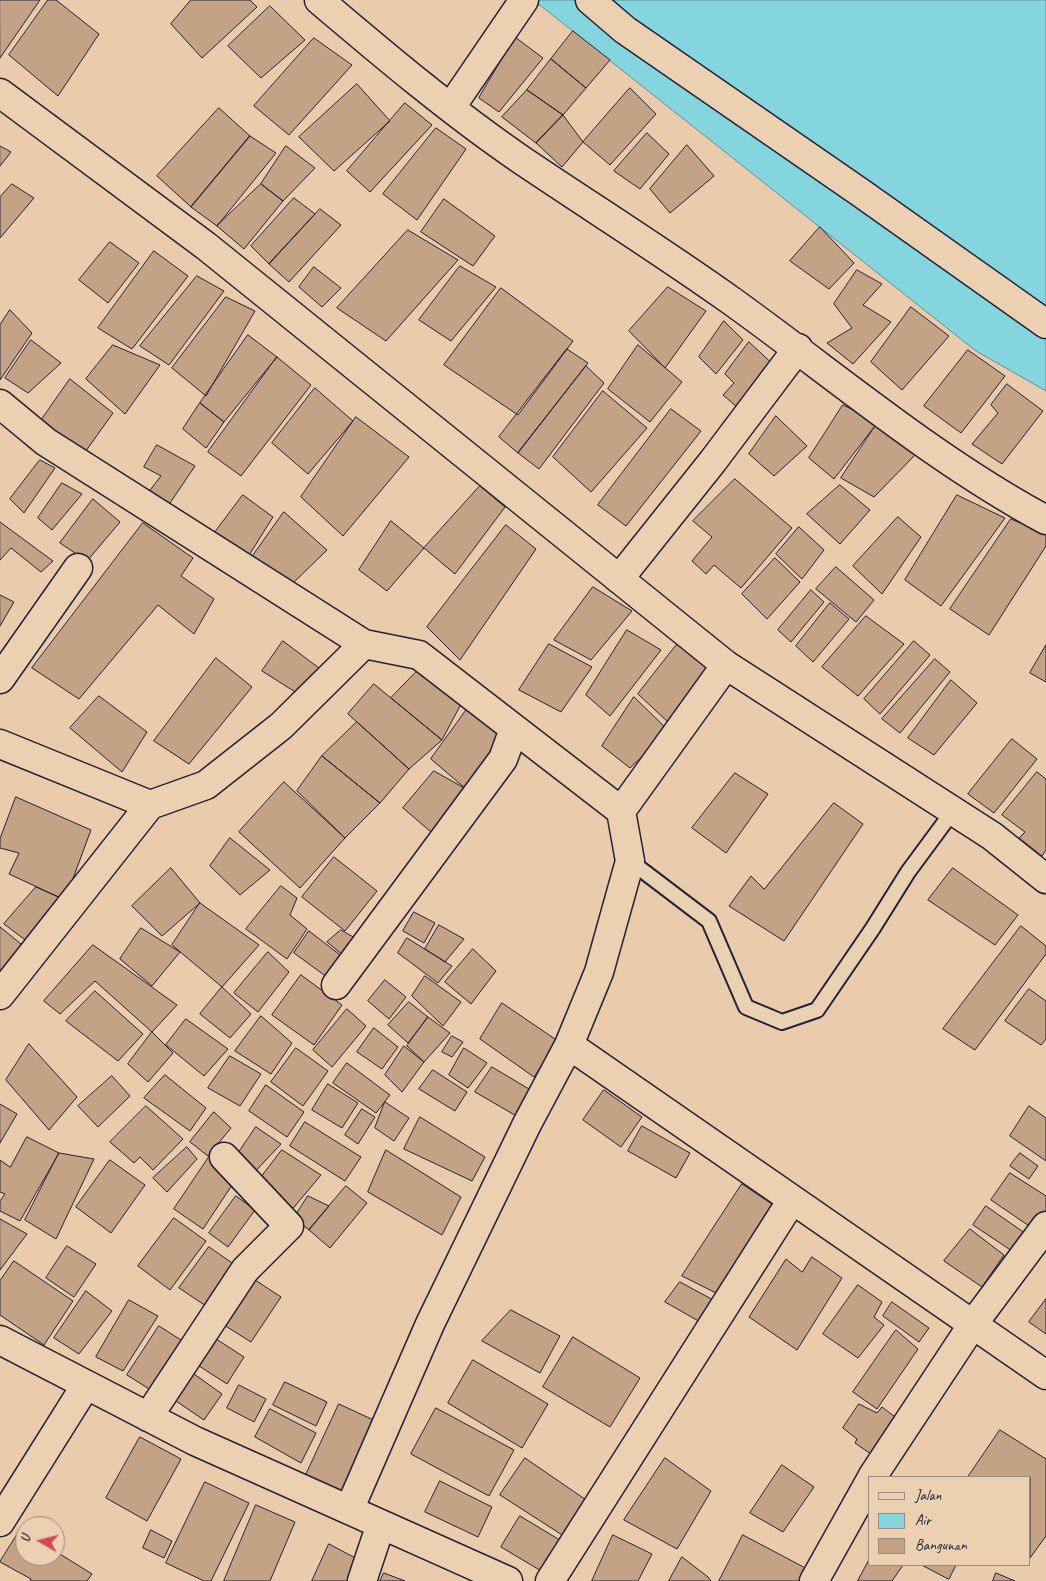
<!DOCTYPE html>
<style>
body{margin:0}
#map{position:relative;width:1046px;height:1581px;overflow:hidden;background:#eaccad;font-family:Caveat,sans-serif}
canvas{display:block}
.legend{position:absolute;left:868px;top:1476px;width:162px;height:90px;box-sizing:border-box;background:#ebd0b2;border:1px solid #9b8a82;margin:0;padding:6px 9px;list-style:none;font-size:15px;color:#22223b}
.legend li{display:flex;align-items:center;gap:10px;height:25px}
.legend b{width:25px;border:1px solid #9b8a82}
.north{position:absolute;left:15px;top:1516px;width:50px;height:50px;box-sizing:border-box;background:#ebd0b2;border:1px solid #9b8a82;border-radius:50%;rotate:278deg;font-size:14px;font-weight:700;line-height:20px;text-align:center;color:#22223b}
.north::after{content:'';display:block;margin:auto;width:18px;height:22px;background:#d1495b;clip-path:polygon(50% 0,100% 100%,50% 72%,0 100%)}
</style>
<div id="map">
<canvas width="1046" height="1581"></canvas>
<ul class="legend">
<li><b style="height:6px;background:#ebd0b2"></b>Jalan</li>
<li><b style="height:14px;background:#84d5dd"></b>Air</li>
<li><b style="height:14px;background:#c4a286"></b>Bangunan</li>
</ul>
<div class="north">U</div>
</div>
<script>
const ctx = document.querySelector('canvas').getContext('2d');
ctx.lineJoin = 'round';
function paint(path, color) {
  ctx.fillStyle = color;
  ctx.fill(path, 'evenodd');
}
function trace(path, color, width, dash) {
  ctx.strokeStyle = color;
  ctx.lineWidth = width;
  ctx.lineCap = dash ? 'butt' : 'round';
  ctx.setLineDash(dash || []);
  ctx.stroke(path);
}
const water = new Path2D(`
 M534,0h512v391l-70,-40z`);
paint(water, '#84d5dd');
trace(water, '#5d8d9c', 1);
const building = new Path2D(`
 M0,0h40l-40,58z
 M48,0h8l43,34 -41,62 -49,-41z
 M191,0h59l7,7 -55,51 -31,-34z
 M270,6l35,34 -44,38 -33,-32z
 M573,31l37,29 -24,28 -35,-29z
 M515,37l28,21 -44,54 -20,-14z
 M314,38l38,27 -63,70 -35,-29z
 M551,59l35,29 -23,27 -36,-25z
 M357,84l33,37 -56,50 -35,-34z
 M630,88l26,26 -46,51 -27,-23z
 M527,90l36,25 -27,28 -34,-26z
 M405,103l27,22 -62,67 -23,-21z
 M219,108l31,28 -59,71 -34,-31z
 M563,115l20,27 -21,25 -26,-24z
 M436,128l30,21 -49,71 -34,-26z
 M647,133l22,21 -29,35 -26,-18z
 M250,136l26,17 -59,73 -26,-19z
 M687,145l27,31 -44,37 -20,-24z
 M0,146l11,6 -11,14z
 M286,146l29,22 -32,33 -22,-17z
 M12,184l22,14 -34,40v-41z
 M261,184l22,17 -39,48 -27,-23z
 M294,198l21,16 -46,50 -18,-18z
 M444,199l51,37 -22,30 -52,-34z
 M320,209l21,16 -52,57 -20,-18z
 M820,227l34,36 -25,26 -39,-28z
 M408,230l50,30 -72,81 -49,-33z
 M110,242l29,21 -31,40 -29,-23z
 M154,251l34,25 -56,73 -34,-21z
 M460,266l36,21 -45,54 -32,-21z
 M314,267l27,21 -19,19 -23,-20z
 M857,270l25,14 -19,21 28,17 -38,42 -26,-21 25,-15 -18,-24z
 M197,276l27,15 -55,74 -29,-19z
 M668,287l38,24 -41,57 -36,-37z
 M501,288l72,53 -55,74 -74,-50z
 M226,297l29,14 -49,85 -34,-28z
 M911,307l38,29 -47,54 -31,-28z
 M10,310l22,23 -32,47v-55z
 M724,321l19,19 -27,34 -17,-17z
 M248,335l29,22 -53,65 -24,-19z
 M31,340l30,23 -33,30 -23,-15z
 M749,342l28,26 -33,45 -21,-18 11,-12 -9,-9z
 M113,345l47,20 -35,49 -39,-35z
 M638,345l44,37 -32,40 -42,-33z
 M567,349l21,14 -70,90 -19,-16z
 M968,350l37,26 -44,57 -37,-27z
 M277,357l34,28 -70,91 -33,-24z
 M586,366l18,17 -65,86 -21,-16z
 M70,379l43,34 -30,42 -43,-33z
 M1007,384l36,27 -41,53 -30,-20 26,-31 -7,-8z
 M315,388l38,33 -45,53 -36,-31z
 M603,391l44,37 -56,64 -38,-35z
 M200,403l24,19 -18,26 -23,-19z
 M843,405l35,17 -44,57 -25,-21z
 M671,409l30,22 -75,95 -28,-21z
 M776,416l31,30 -33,30 -25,-22z
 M356,417l53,40 -66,79 -42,-39z
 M878,422l38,32 -42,43 -33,-19z
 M157,445l38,21 -27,40 -18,-16 11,-14 -17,-9z
 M40,460l15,8 -31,45 -14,-14z
 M735,479l57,49 -51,60 -27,-23 -8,9 -14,-13 20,-24 -19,-16z
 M62,483l20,11 -30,36 -14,-12z
 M840,485l30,25 -30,34 -33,-30z
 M480,486l25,21 -50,67 -31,-26z
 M243,495l30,22 -27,43 -33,-25z
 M957,495l48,23 -64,88 -36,-26z
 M93,499l27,23 -33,39 -27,-18z
 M284,512l43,38 -39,38 -36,-31z
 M898,517l23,20 -39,57 -29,-28z
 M1011,519l35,15v12l-57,89 -39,-26z
 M391,521l33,27 -37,43 -28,-21z
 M0,522l53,39 -12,11 -30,-24 -11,12z
 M143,523l50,35 -12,18 33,23 -20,35 -36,-29 -79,94 -47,-31z
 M506,525l30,24 -76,111 -33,-33z
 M799,527l25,23 -22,29 -26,-25z
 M775,558l25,24 -33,37 -25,-25z
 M836,567l38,33 -18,22 -40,-33z
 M593,587l39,24 -41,49 -37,-20z
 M811,590l13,12 -33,40 -13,-12z
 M0,595l14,7 -14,24z
 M830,603l19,16 -36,43 -17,-16z
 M866,616l38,28 -46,52 -36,-29z
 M627,630l34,20 -51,66 -24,-21z
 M682,638l31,29 -44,56 -31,-29z
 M283,641l36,27 -19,27 -38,-24z
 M914,641l16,14 -50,59 -16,-15z
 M549,644l43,23 -31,45 -42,-22z
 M1046,645v37l-16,-9z
 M216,658l36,29 -63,77 -35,-23z
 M935,659l15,13 -50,61 -18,-14z
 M421,667l40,37 -19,36 -51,-42z
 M951,680l26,23 -43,52 -26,-17z
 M374,684l68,56 -33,29 -61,-55z
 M99,696l48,36 -25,40 -52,-44z
 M634,697l35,34 -39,37 -28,-22z
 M467,709l42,33 -43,47 -35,-30z
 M357,722l52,47 -29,34 -58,-47z
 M1012,739l25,20 -43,54 -26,-19z
 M322,756l58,47 -35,35 -48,-47z
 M434,771l32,18 -35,43 -28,-24z
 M1037,772l9,7v71l-4,6 -23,-18 6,-6 -23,-17z
 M735,773l33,21 -42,59 -34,-25z
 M284,782l61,56 -45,50 -61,-56z
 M16,797l75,33 -26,70 -56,-26 10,-21 -19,-5v-9z
 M834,803l29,21 -79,117 -55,-35 22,-30 13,13z
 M230,838l40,32 -30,25 -30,-29z
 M334,857l43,34 -32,40 -43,-34z
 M171,868l29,35 -38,33 -30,-30z
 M953,868l65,47 -23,30 -67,-45z
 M281,886l16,12 -7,17 17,14 -20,30 -41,-30z
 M36,887l29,13 -33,45 -28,-21z
 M200,903l59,42 -37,42 -50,-42z
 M414,912l21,11 -11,20 -21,-12z
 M439,925l25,14 -19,23 -20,-13z
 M1021,926l25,20v8l-71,96 -32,-21z
 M0,927l26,21 -26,25z
 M141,928l39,24 -28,34 -32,-27z
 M341,930l23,13 -15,17 -22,-18z
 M309,931l39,30 -17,19 -37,-27z
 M407,938l45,28 -14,17 -40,-30z
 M93,945l84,60 -25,27 -57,-51 -35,33 -16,-13z
 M473,949l23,22 -25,33 -26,-22z
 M268,952l21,20 -31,40 -24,-19z
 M301,975l41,30 -28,40 -42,-30z
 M425,976l36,26 -18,24 -31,-30z
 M385,980l21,17 -17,22 -21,-18z
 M222,987l29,27 -21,24 -30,-24z
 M1029,989l17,12v38l-5,6 -36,-24z
 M95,991l48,43 -25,27 -52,-40z
 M409,1002l19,15 -20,26 -20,-18z
 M502,1003l56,38 -24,36 -54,-38z
 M347,1009l19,17 -34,41 -19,-17z
 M261,1016l31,27 -21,31 -36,-23z
 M428,1017l22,16 -26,29 -17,-16z
 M186,1019l42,30 -24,27 -38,-31z
 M374,1028l24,19 -16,22 -25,-17z
 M152,1032l21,21 -25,29 -20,-18z
 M452,1036l11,6 -11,15 -10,-5z
 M29,1044l48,53 -28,33 -43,-50z
 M404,1046l20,16 -22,30 -17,-17z
 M296,1048l32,23 -25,35 -32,-24z
 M464,1048l23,15 -19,25 -19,-13z
 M230,1056l31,18 -21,32 -32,-18z
 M347,1063l43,32 -14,18 -43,-30z
 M492,1067l42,25 -16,25 -43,-25z
 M433,1070l34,22 -12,19 -36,-22z
 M165,1075l41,33 -16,23 -46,-33z
 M112,1076l18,20 -32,31 -20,-21z
 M328,1084l30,19 -16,25 -30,-18z
 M266,1085l38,27 -17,25 -38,-26z
 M604,1090l38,27 -21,30 -38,-27z
 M385,1102l24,16 -15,23 -19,-13z
 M0,1104l17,10 -17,29z
 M146,1106l37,33 -30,31 -13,-13 -6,6 -24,-21z
 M1029,1106l17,12v43l-36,-25z
 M362,1109l13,8 -17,27 -13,-9z
 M214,1112l17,16 -23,28 -18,-14z
 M420,1117l65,40 -13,24 -68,-32z
 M305,1122l56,35 -16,24 -55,-35z
 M642,1126l48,27 -14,25 -48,-27z
 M256,1127l25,17 -32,34 -16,-17z
 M27,1137l32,16 -39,68 -20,-10v-10l5,-7 -5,-2v-32l10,7z
 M187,1147l10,12 -30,33 -14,-14z
 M282,1150l39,25 -31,37 -34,-28z
 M386,1150l75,47 -19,38 -74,-43z
 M59,1153l35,6 -38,80 -31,-19z
 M1020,1153l18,13 -9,13 -19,-13z
 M209,1157l29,19 -35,53 -29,-20z
 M110,1160l35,25 -34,48 -35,-26z
 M1010,1173l36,23v20l-11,14 -44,-30z
 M742,1184l30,20 -56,89 -34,-17z
 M346,1186l21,17 -37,45 -21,-18z
 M236,1196l19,14 -27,37 -19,-14z
 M308,1196l21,10 -20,24 -15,-12z
 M986,1206l43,30 -14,17 -42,-28z
 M174,1218l32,23 -36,49 -32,-24z
 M0,1219l27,15 -27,36z
 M970,1229l34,26 -22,32 -38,-26z
 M67,1246l29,18 -22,33 -28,-19z
 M209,1247l29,20 -29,41 -30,-20z
 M812,1257l30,21 -45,72 -48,-33 37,-58 16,13z
 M14,1261l59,40 -29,44 -44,-30v-34z
 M249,1276l32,21 -30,45 -35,-22z
 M680,1282l37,20 -15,21 -37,-21z
 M858,1285l24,17 -8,15 10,8 -26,33 -35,-24z
 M86,1291l26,20 -33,43 -25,-16z
 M1046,1299v35l-17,-12z
 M129,1300l29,16 -35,55 -27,-14z
 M892,1302l37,26 -10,14 -36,-26z
 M511,1310l49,26 -20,37 -58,-32z
 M159,1326l30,19 -32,49 -30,-19z
 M896,1330l22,19 -41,60 -24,-17z
 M213,1337l31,20 -17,27 -31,-20z
 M573,1337l67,41 -30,49 -67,-40z
 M473,1360l75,44 -26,44 -74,-45z
 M194,1374l28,20 -18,26 -28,-19z
 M285,1382l42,20 -11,24 -43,-21z
 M239,1385l27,14 -12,23 -27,-14z
 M339,1404l41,19 -34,73 -41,-19z
 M859,1404l18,9 5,-6 21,16 -25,36 -23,-16 2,-4 -14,-11z
 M436,1408l78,42 -25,46 -78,-42z
 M270,1409l46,24 -15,30 -46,-26z
 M1000,1430l46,29v77l-16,22v-81h-62z
 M140,1437l41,22 -34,62 -41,-23z
 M525,1458l67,46 -22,36 -70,-45z
 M665,1458l46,33 -34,58 -53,-29z
 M782,1465l32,22 -31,45 -33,-19z
 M440,1481l52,26 -14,30 -53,-25z
 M205,1482l44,21 -38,78h-7l-38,-18z
 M256,1505l39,17 -25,59h-46z
 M520,1516l48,29 -20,30 -47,-28z
 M20,1530l5,3v23h30v-5l37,23 -5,7h-57l1,-2 -31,-17z
 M151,1530l21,11 -8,17 -21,-10z
 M613,1535l39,19 -14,27h-46z
 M743,1535l68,36 -5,10h-87z
 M329,1544l34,18 -7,19h-44z
 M682,1557l26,20 3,4h-42z
 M870,1558v7h33l-11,16h-34z
 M922,1565h34l-7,14z
 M384,1573l21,8h-25z
 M996,1573l19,8h-22z`);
paint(building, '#c4a286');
trace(building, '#22223b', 1);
const lane = new Path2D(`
 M630,861l79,60 37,86 36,15 35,-12 56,-82 35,-56 45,-61`);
const street = new Path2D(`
 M319,0c65,55 131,111 201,159 71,48 143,93 213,143 103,74 200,157 313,218
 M590,0l35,30 236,163 185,131
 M451,107l73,-107
 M0,404l46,38 318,202 55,11 202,156 9,50 -31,111 -30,73 -42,79 -97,200 -81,186
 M619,579l94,-118 85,-113
 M0,679l78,-111
 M0,744l150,61 56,-20 75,-59 83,-82
 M621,811l105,-146
 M336,985l167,-226 11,-30
 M0,995l150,-190
 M569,1045l477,330
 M0,1340l195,101 313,140
 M148,1417l97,-147 44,-44 -65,-69
 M872,1477l101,-153 73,-98
 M0,1522l86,-137
 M362,1581l19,-57
 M550,1581l242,-381
 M814,1581l56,-100`);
const highway = new Path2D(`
 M0,93l206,153 520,419 266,171 54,43`);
trace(lane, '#22223b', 18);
trace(street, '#22223b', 31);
trace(highway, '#22223b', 31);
trace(lane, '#ebd0b2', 14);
trace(street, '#ebd0b2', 28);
trace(highway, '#ebd0b2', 28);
</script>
